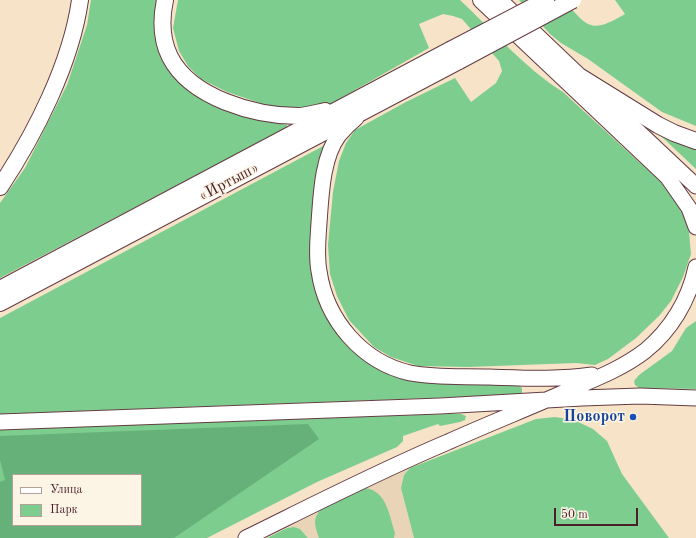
<!DOCTYPE html>
<meta charset="utf-8">
<style>
body{margin:0}
#map{position:relative;width:696px;height:538px;overflow:hidden;background:#f6e3c8;font-family:"Old Standard TT",serif}
canvas{display:block}
.legend{position:absolute;left:12px;top:474px;width:130px;height:52px;box-sizing:border-box;background:#fcf5e5;border:1px solid #b59f9b;margin:0;padding:5px 7px;list-style:none;font-size:12px;color:#4a1f2b}
.legend li{display:flex;align-items:center;gap:8px;height:20px}
.legend b{width:20px;border:1px solid #b59f9b}
.scale{position:absolute;left:554px;top:508px;width:84px;height:18px;box-sizing:border-box;border:2px solid #4a1f2b;border-top:0;padding-left:5px;font-size:12px;line-height:14px;white-space:nowrap;color:#4a1f2b;-webkit-text-stroke:3px #fcf5e5;paint-order:stroke}
</style>
<div id="map">
<canvas width="696" height="538"></canvas>
<ul class="legend">
<li><b style="height:5px;background:#fff"></b>Улица</li>
<li><b style="height:11px;background:#7dce8e"></b>Парк</li>
</ul>
<div class="scale">50 m</div>
</div>
<script>
const ctx = document.querySelector('canvas').getContext('2d');
ctx.lineJoin = 'round';
function paint(path, color) {
  ctx.fillStyle = color;
  ctx.fill(path, 'evenodd');
}
function trace(path, color, width, dash) {
  ctx.strokeStyle = color;
  ctx.lineWidth = width;
  ctx.lineCap = dash ? 'butt' : 'round';
  ctx.setLineDash(dash || []);
  ctx.stroke(path);
}
function label(font, color, halo, rows, align = 'center') {
  ctx.font = font + ' "Old Standard TT",serif';
  ctx.lineWidth = 3;
  ctx.setLineDash([]);
  ctx.textBaseline = 'middle';
  ctx.strokeStyle = halo;
  ctx.fillStyle = color;
  for (const [text, x, y, turn = 0] of rows) {
    ctx.save();
    ctx.translate(x, y);
    ctx.rotate((+turn || 0) * Math.PI / 180);
    ctx.textAlign = isNaN(turn) ? turn : align;
    if (halo) ctx.strokeText(text, 0, 0);
    ctx.fillText(text, 0, 0);
    ctx.restore();
  }
}
paint(new Path2D(`
 M410,468l-6,7 -3,13 13,50h-106l-8,-9 -6,-2 -7,1 34,-19z`), '#e9d4b7');
paint(new Path2D(`
 M91,0h69l-3,36 9,30 12,15 11,10 20,10 43,17 35,7 1,2 -288,151v-75l25,-35 42,-83 20,-60z
 M178,0h282c32,30 66,69 103,92l102,94 16,22 8,24 2,22 -8,23 -12,24 -12,15 -23,22 -28,21 -13,6 -19,-2 -108,4 -50,-1 -27,-9 -17,-10 -25,-27 -12,-24 -7,-22 -2,-29 5,-53 6,-31 7,-18 9,-13 51,-28 49,-24 16,24 25,-19 6,-12 -3,-10 -37,-42 -9,-3 -10,-2 -24,10 10,24 -102,58 -28,4 -30,-4 -42,-14 -26,-13 -13,-13 -9,-15 -6,-23z
 M519,0h45c24,28 27,34 61,14l-10,-14h81v126l-34,-14 -74,-53 -27,-16 -11,-9z
 M646,122c18,14 29,21 50,28v19z
 M327,144l-10,149 10,24 14,18 33,31 144,19 4,3v5l-11,2 -511,19v-96z
 M696,321v68l-57,-1 -4,-3 -1,-4 5,-6 33,-24 14,-23z
 M449,414h12l5,2 -1,4 -5,2 -20,4 -2,-2 -35,12v5l-6,6 -80,35 -110,56h-207v-109zM13,475h128v50h-128z
 M555,417l19,3 19,9 14,12 15,33 47,64h-255l-13,-50 3,-13 6,-7 126,-49z
 M365,488c22,3 24,27 30,45l-1,5h-75c-4,-13 -7,-18 2,-29z
 M294,527l6,2 8,9h-41l20,-10z`), '#7dce8e');
paint(new Path2D(`
 M308,424l11,15 -145,99h-174v-56l5,-2 -5,-20v-24zM13,475h128v50h-128z`), '#66b179');
const primary = new Path2D(`
 M595,91l101,95
 M356,118c-6,5 -12,11 -17,17 -17,22 -18,61 -20,88 -1,16 -3,32 0,48 7,49 43,91 91,102 26,5 53,3 79,4 34,1 69,3 103,-2
 M666,175l23,33 7,19
 M0,422l440,-16 142,-8 58,-2 56,2
 M246,538c67,-33 133,-67 202,-96 42,-19 86,-36 128,-55 24,-10 48,-20 69,-36 26,-21 44,-51 51,-84`);
const trunk = new Path2D(`
 M165,0c-4,19 -4,39 5,57 21,41 85,59 128,59 9,0 18,-3 27,-5
 M481,0l185,175
 M499,0l80,76 79,49 16,8 22,8
 M0,187c35,-53 71,-123 80,-187
 M0,289l450,-239
 M0,303l459,-242`);
trace(primary, '#643c43', 17);
trace(trunk, '#643c43', 18);
trace(primary, '#fff', 15);
trace(trunk, '#fff', 16);
const trunkBridge = new Path2D(`
 M450,50l96,-50
 M459,61l114,-61`);
trace(trunkBridge, '#643c43', 18, []);
trace(trunkBridge, '#fff', 16);
for (const [x, y, r, color] of [
 [633,417,4,"#1a4fb4"]
]) {
  const dot = new Path2D();
  dot.arc(x, y, r, 0, 2 * Math.PI);
  ctx.fillStyle = color;
  ctx.fill(dot);
  trace(dot, '#fcf5e5', 1.5);
}
label('16px', '#4a1f2b', '#fcf5e5', [
 ["«Иртыш»",229,182,-28]
]);
label('bold 16px', '#164399', '#fcf5e5', [
 ["Поворот",625,417]
], 'right');
</script>
